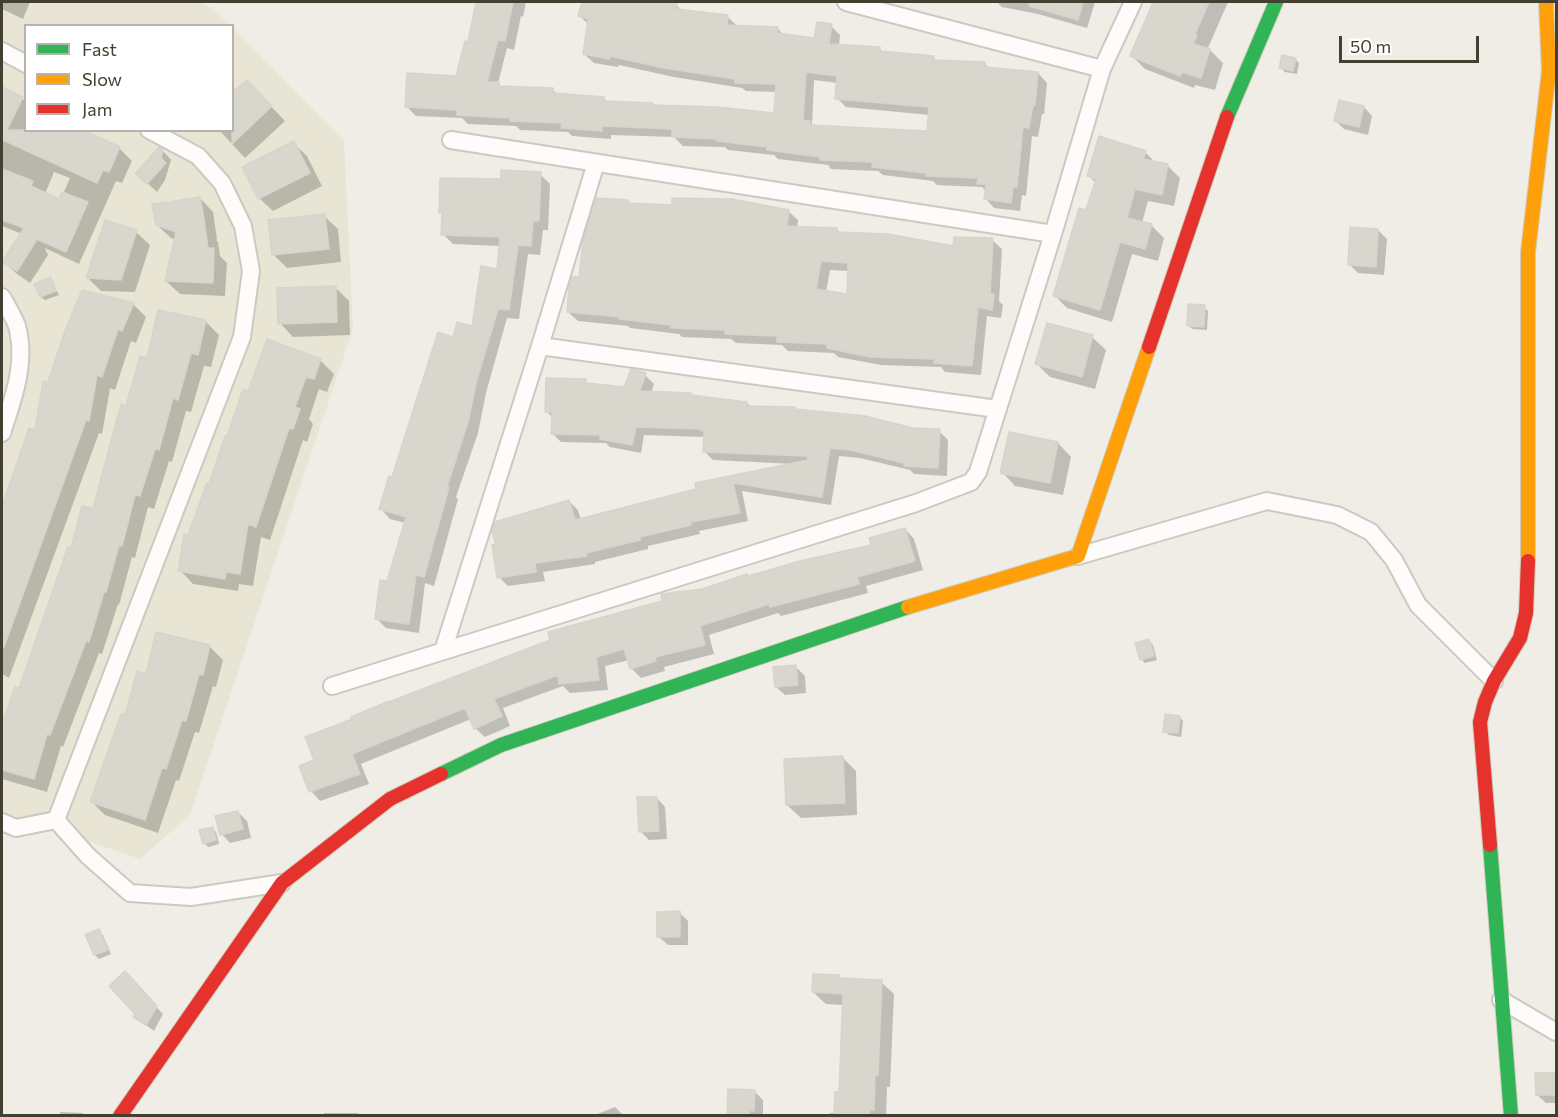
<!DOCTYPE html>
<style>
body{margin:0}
#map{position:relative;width:1558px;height:1117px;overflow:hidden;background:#efede5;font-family:Commissioner,sans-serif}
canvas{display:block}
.frame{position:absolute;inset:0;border:3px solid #444031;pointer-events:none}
.legend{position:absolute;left:24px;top:24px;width:210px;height:108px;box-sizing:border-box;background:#fff;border:2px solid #b4b3ad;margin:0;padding:8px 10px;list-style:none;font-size:18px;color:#444031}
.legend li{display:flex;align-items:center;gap:12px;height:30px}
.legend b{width:30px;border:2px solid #b4b3ad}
.scale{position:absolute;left:1339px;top:36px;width:140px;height:27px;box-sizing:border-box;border:3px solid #444031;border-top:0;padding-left:8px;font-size:18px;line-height:21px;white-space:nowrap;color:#444031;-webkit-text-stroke:4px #fff;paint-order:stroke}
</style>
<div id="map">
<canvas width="1558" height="1117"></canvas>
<div class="frame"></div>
<ul class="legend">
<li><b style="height:8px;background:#30b455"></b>Fast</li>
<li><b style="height:8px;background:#ff9f0a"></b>Slow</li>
<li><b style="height:8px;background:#e5322d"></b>Jam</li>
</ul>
<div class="scale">50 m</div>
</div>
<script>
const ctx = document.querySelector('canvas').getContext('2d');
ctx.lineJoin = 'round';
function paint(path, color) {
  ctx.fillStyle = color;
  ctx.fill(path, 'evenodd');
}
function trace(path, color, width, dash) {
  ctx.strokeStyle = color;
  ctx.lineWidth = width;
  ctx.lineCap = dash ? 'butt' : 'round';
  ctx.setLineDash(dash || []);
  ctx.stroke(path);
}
paint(new Path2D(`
 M2,2h195l17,7 16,16 -204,1v104h206l1,-102 111,113 9,188 -163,486 -50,44 -138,-47z`), '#e8e5d5');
paint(new Path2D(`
 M2,2h28l-7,17 -21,-10z
 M477,2h49l-3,15 -2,-1 -7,34 -7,-2 -9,35 4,5 50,1 6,6 46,3 4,5 168,12 1,-23 -31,-1 -4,-3 -68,-11 -55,-12 -1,2 -24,-4 -10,-9 5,-29 -9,-9 3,-14h77l16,3 7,7 44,4 10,10 40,2 7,8 32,4 15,-14 9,9 -1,11 40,2 5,5 49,4 4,5 48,2 5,5 48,4 9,10 -3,31h-2l-4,23 -6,-1 -6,60 -4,-1 -2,16 -26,-3 -9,-10 1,-7 -4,-4 -45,-2 -4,-4 -50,-6 -5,-4 -47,-2 -3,-4 -50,-6 -4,-4 -46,-5 -3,-3 -42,-1 -9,-9 -63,-2v4l-39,-3 -4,-4 -48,-2 -4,-4 -48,-2 -6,-6 -46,-2 -9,-9 51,-30 11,-34zM814,80l24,3 -1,15 9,9 84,8 -1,17 -115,-5 -2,-2z
 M997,2h98l-8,26 -49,-14 -36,-7z
 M1159,2h69l-20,46 15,15 -8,27 -20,-5 -1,3 -49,-19 -13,-13z
 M1295,59l4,4 -2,11 -12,-2 -4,-4z
 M2,88l24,13v29l93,18 13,13 -10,22 -6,-2 -37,83 -34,-16 3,7 -18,28 -13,-9 -13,-12 18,-28 -20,-8zM54,172l16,6 -10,23 -15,-7z
 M260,95l25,26 -40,37 -26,-28h13z
 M1364,107l8,9 -4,19 -24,-6 -9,-9z
 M293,143l14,13 15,30 -49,25 -14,-13z
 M163,151l8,9 -6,20 -8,12 -11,-10z
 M1145,152l11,11 11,2 13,13 -6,28 -26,-5 -6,22 9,2 13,13 -6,23 -26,-7 -20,68 -45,-14 -13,-13 33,-83 9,-29 -7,-7z
 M540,174l10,10 -2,46h-5l-3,25 -12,-1 -9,65 -12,-1 -21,75 -8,40 -22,64 2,2 -24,87 -9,-3 -6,50 -33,-5 -10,-10 30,-95 -16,-4 -9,-10 73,-170 19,-11 25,-58 2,-24 -47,-2 -10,-10v-19l-2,-2 61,-32z
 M200,198l13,14 4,27 -1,1 2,2 2,14 7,7 -2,33 -45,-2 -14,-13 10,-41 -5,-2 -14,-13z
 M627,202l3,2 158,7 10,9 -1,8 40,1 4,5 114,13 37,-7 10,9 -3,52 4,4 -2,13 -14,-2 -6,59 -36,-3 -4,-5 -60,-2 -43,-8 -4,-4 -46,-2 -6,-6 -46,-2 -5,-4 -49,-2 -3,-3 -49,-6 -2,-2 -50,-5 -10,-9 12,-33zM830,270l19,1 -1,25 -22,-4z
 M324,216l14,13 3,33 -54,6 -14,-14z
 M1378,230l9,9 -3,36 -26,-2 -9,-9z
 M136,232l14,13 -15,47 -34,-1 -13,-13z
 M50,279l9,16 -14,5 -4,-3z
 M335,287l14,14 1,34 -57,2 -13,-14z
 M133,304l13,13 -10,26 -5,-2 -16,49 -5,-2 -8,46 -3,-1 -90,245 -7,-4v-165l28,-80 7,3z
 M1204,307l4,4 -1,19 -15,-1 -4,-4z
 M205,321l14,14 -8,32 -7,-1 -13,46 -5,-1 -14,51 -3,-1 -15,48 -6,-2 -13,51 -3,-1 -13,48 -1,-1 -16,50 -3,-1 -36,94 -2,-1 -14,46 -45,-13v-51l14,-40 24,3 32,-141 22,-40 33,-103 21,-47z
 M1092,337l14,13 -11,39 -45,-12 -13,-13z
 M320,360l14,14 -7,18 -8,-3 -10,30 4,5 -6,18 -4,-2 -33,100 -9,-3 -8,49 -14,-2 -1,7 -45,-7 -13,-14 9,-33 39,-99 21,-45z
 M645,375l9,9 -3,9 96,10 4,4 45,4 117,19 26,1 9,9 -1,36 -33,-2 -4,-4 -50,-12 -21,-2 -8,49 -89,-14 6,30 -49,10 1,3 -52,12v3l-53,13v2l-52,8 2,9 -37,5 -9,-9 70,-76 9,9 3,10 212,-56 -80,-4 -9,-9 1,-14 -61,-2 -3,18 -31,-6 -4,-4 -45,-1 -9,-9 1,-15 -7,-7 39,-30 4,4 36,4z
 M1058,443l13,14 -8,38 -48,-9 -13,-14z
 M905,529l9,10 9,31 -57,16 2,7 -87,23 -3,-3 -69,22 5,19 -50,13 1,4 -24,7 -10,-10 -2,-8 -24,6 3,24 -38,3 -7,-7 -60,22 7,18 -25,11 -10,-9 -4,-9 -110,45 8,20 -49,17 -9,-10 -10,-24 401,-176 171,-45z
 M1149,641l4,4 4,15 -12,3 -4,-4z
 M209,646l14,14 -7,27 -3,-1 -14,47 -4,-1 -16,49 -3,-1 -18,53 -53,-18 -13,-13 34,-85 21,-41z
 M796,667l9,9 1,17 -21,2 -9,-8z
 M1179,717l4,4 -2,16 -12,-2 -4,-4z
 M842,757l14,14 1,44 -56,3 -14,-13z
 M657,798l8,9 2,32 -18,1 -9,-9z
 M238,812l9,9 4,17 -21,5 -8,-9z
 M212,828l4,4 3,12 -11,3 -4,-4z
 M679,912l9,9v24h-20l-9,-8z
 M99,931l4,4 8,19 -12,5 -4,-4 -8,-19z
 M125,974l38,40 -9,17 -19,-14 2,-3z
 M839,977l3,3 39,2 13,12 -4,93h-3l-1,29h-56v-3h6l4,-20 4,-88 -18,-1 -13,-12z
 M1556,1074v29h-10l-9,-8z
 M754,1091l9,9v16h-34z
 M615,1107l9,9h-32z
 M60,1112l23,1 2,3h-25z
 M324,1113h34l2,3h-36z`), '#0003');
const building = new Path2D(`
 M476,2h37l-8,39 -7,-1 -11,42h12v4l54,2v5l51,4v4l49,2v2l64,2 57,6 2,-29 -41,-1v-4l-71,-11 -54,-12 -1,3 -26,-5 5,-35 -10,-3 4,-14h95l-1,7 52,6 -1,10 51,2 -1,6 37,5 3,-16 15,2 -3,20 51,3v4l54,5 -1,4 52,2v5l53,5 -3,33h-2l-4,23 -6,-1 -6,60h-4l-2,16 -27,-4 2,-15h-9l1,-6 -52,-2v-3l-54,-6 1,-5 -53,-2v-3l-53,-7v-3l-50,-6v-2l-45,-2v-8l-70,-3v5l-41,-3 1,-5 -52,-2v-3l-53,-3v-5l-52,-3 2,-34 49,3 9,-35 3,1zM806,72l31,4 -2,23 94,8 -2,24 -117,-6v-4l-7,-1z
 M1030,2h53l-5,18 -49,-14z
 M1153,2h56l-14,32 2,1 -4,9 17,5 -9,29 -19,-6 -2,4 -50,-20z
 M1282,55l14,3 -3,13 -14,-3z
 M247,80l25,26 -40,38v-51z
 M2,87l21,10 -16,33h76l37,17 -11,25 -6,-2 -6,13 -94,-43 -1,3z
 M1339,100l25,6 -5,21 -25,-6z
 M1099,136l47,15 -3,8 25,5 -6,31 -27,-6 -8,29 25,6 -7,25 -25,-7 -20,68 -47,-14 26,-88 7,2 10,-31 -9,-3z
 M294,141l16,32 -52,26 -16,-32z
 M159,147l4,3 -2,8 5,5 -19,21 -12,-10z
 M2,169l31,12 -2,5 28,13 3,-7 26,10 -22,50 -32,-14 2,3 -19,30 -15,-9 22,-34 -22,-8z
 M501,170l40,2 -2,49h-6l-2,25 -13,-1 -9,65 -11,-1 -22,74 -8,39 -21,65h2l-25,90 -8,-2 -7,49 -34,-5 5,-39 7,1 19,-64 -27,-8 10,-33 3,1 46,-145 15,5 4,-15 15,4 9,-60 16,3 3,-32 -59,-2 1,-22h-3l1,-35 61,1z
 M200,197l5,28 -4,2h4l3,21h6l-1,35 -48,-2 11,-49 -20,-7 -4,-21 15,-2 1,2 6,-3z
 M596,198l32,2v3l44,2v-7l60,1 57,11 -2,16 50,2v4l51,2 65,12 1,-9 39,1 -3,56h4l-2,16 -14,-3 -6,59 -38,-3 1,-4 -65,-2 -43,-9v-4l-50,-2v-6l-52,-2v-4l-54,-2v-3l-52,-6 1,-2 -53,-5 2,-25 3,-10h7l4,-36zM821,261l27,2 -1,31 -31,-5z
 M325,214l4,35 -57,6 -4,-35z
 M105,220l32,10 -16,50 -35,-2z
 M1350,227l28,2 -2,38 -28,-2z
 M51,277l5,14 -16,6 -6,-13z
 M336,286l1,36 -59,2 -1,-36z
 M82,290l52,13 -12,28 -4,-2 -16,48 -5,-2 -8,46 -3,-1 -82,227 -2,-1v-140l27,-78 6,2 8,-49 5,1 17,-51z
 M1188,304l17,1 -1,22 -17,-1z
 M158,310l48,10 -8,35 -7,-2 -13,47 -5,-2 -14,52 -4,-1 -15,47 -5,-1 -13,51 -3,-1 -13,47h-2l-15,50 -3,-1 -36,94 -3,-1 -13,45 -32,-9v-46l13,-37 4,1 49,-141 3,1 11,-42 11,2 28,-104 5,2 14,-50 7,2z
 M1047,323l46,12 -11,42 -47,-13z
 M267,339l54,20 -7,20 -8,-2 -11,30 5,2 -7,20 -4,-1 -33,99 -8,-3 -8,50 -14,-2 -1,7 -47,-8 6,-37 4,1 19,-52 2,1 16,-48 2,1 16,-48 5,2z
 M631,369l15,4 -6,18 51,2v2l56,7v4l48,1v2l70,7 48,12 27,1 -2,39 -34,-2v-3l-54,-13 -20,-2 -8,49 -89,-14 7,30 -49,9v3l-51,12v3l-54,13 1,3 -52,7 1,9 -39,6 -5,-33 4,-1 -4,-12 3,-10 74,-22 6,20 121,-31 -1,-6 113,-23 -1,-4 -104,-4 1,-21h-3v-2l-65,-2 -4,18 -32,-6v-4l-49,-1 1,-22h-7l1,-34 40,1v4l38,4z
 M1009,432l49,10 -8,41 -50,-10z
 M905,528l10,33 -58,16 2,7 -89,23 -1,-3 -69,22 5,19 -50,12 1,4 -26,8 -6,-20 -28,8 3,23 -40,4 -1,-9 -64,24 8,17 -28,13 -9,-21 -113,46 8,20 -51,18 -10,-26 15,-6 -9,-23 47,-18 -1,-2 38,-16v1l161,-62 -2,-8 114,-31 -1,-7 41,-5 45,-15 1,2 52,-15 71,-16 -2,-7z
 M156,632l54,13 -7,30 -4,-1 -13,47 -4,-1 -16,49 -4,-1 -17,52 -55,-18 31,-88 4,1 12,-44 9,3z
 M1149,639l5,17 -14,4 -5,-17z
 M796,665l2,20 -23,2 -2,-20z
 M1165,714l15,2 -2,17 -15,-1z
 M843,756l2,47 -59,2 -2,-46z
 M637,797h20l2,34 -20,1z
 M238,811l5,18 -23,6 -5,-19z
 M213,827l3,13 -13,4 -4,-14z
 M680,911v26h-23v-25z
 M99,929l9,21 -14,5 -9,-20z
 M125,971l32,35 -11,19 -13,-8 2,-3 -26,-28z
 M813,974l27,1 -1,3 43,2 -4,95h-3l-1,35h-5l1,6h-36l1,-24h4l4,-98 -31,-2z
 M1535,1073h22v22h-21z
 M728,1089l27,1 -1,21 -4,-1 -1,6h-22z`);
paint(building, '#d8d6cd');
trace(building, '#d7d4cb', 1.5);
const street = new Path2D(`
 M846,2l256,67
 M2,51l24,13
 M149,130l49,26 24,27 21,43 8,45 -9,66 -186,483 32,36 42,37 61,4 91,-14
 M451,140l602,94
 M2,297c5,9 12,20 15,29 10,37 -4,73 -15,107
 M540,346l457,63
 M1078,556l189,-55 70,14 34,17 23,28 24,45 76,76
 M443,651l97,-305 56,-183
 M332,686l584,-183 55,-21 7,-10 75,-238 49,-165 31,-67
 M2,822l14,6 40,-8
 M1501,1000l55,32`);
const fast = new Path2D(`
 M1227,117l49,-115
 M441,774l60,-29 407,-138
 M1490,845l21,271`);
const slow = new Path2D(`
 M1528,561v-309l21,-181 -3,-69
 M908,607l170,-51 71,-209`);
const jam = new Path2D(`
 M1149,347l78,-230
 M1490,845l-10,-123 5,-20 9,-21 26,-43 6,-25 2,-52
 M120,1116l162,-233 108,-84 51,-25`);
trace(street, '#cbc9c1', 20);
trace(fast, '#cfccbb', 16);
trace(slow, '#cfccbb', 16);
trace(jam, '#cfccbb', 16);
trace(street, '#fdfcfb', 16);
trace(fast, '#30b455', 14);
trace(slow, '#ff9f0a', 14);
trace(jam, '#e5322d', 14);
</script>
